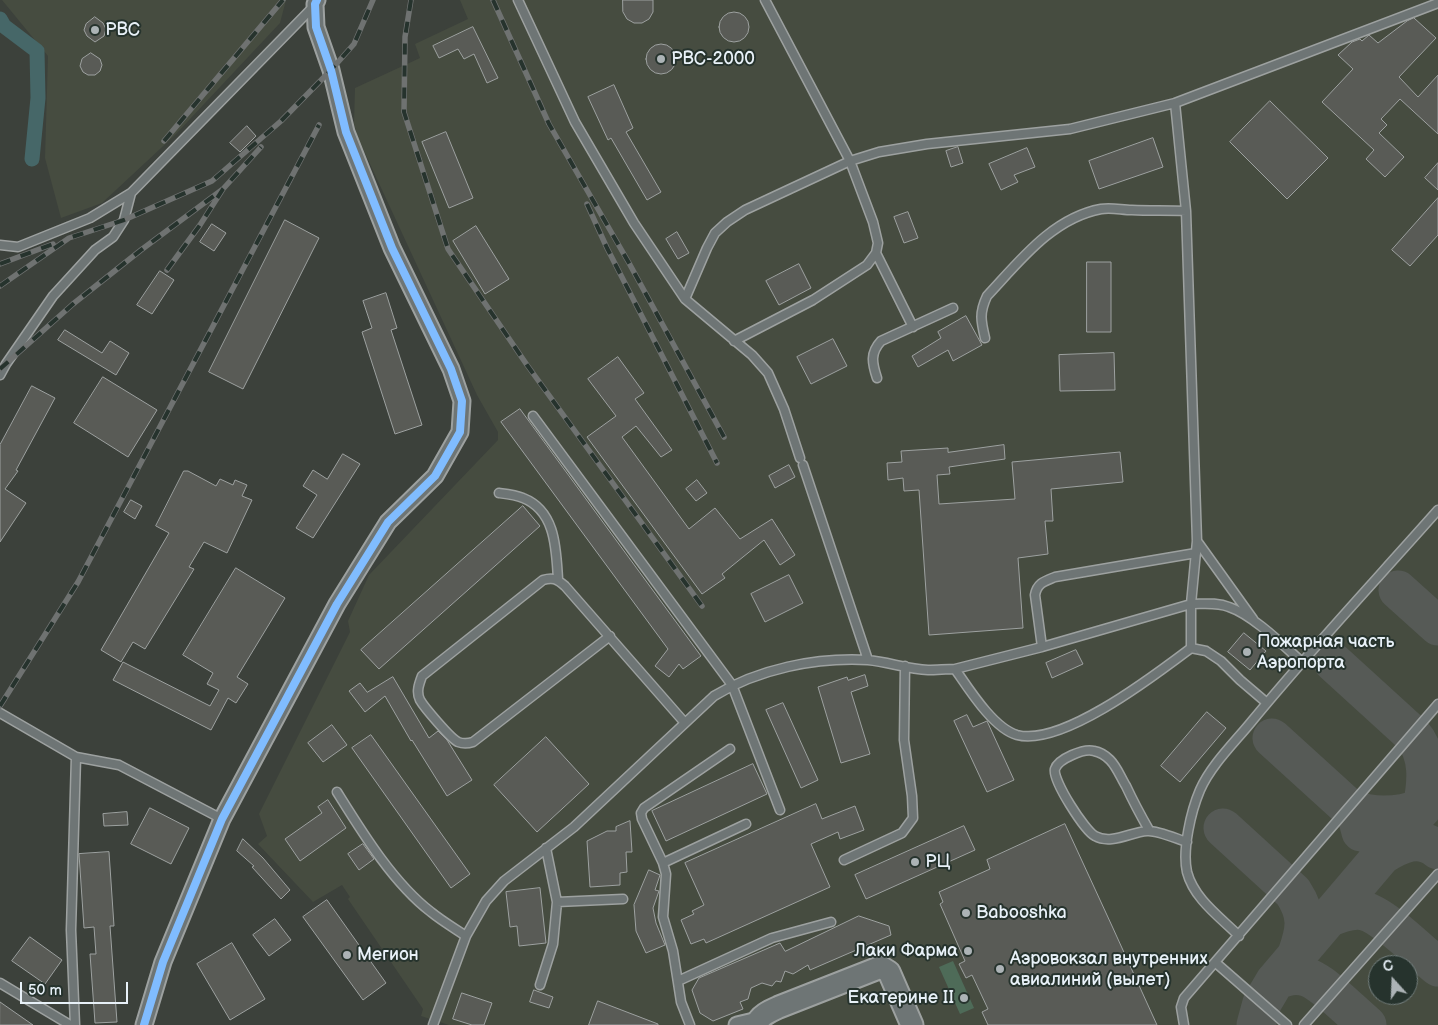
<!DOCTYPE html>
<meta charset="utf-8">
<style>
body{margin:0}
#map{position:relative;width:1438px;height:1025px;overflow:hidden;background:#3c413b;font-family:"Balsamiq Sans",sans-serif}
canvas{display:block}
.north{position:absolute;left:1368px;top:955px;width:50px;height:50px;box-sizing:border-box;background:#26332d;border:1px solid #747f7e;border-radius:50%;rotate:340deg;font-size:14px;font-weight:700;line-height:20px;text-align:center;color:#e8f1f8}
.north::after{content:'';display:block;margin:auto;width:18px;height:22px;background:#acb3b6;clip-path:polygon(50% 0,100% 100%,50% 72%,0 100%)}
.scale{position:absolute;left:20px;top:982px;width:108px;height:22px;box-sizing:border-box;border:2px solid #e8f1f8;border-top:0;padding-left:6px;font-size:15px;line-height:18px;white-space:nowrap;color:#e8f1f8;-webkit-text-stroke:4px #26332d;paint-order:stroke}
</style>
<div id="map">
<canvas width="1438" height="1025"></canvas>
<div class="north">С</div>
<div class="scale">50 m</div>
</div>
<script>
const ctx = document.querySelector('canvas').getContext('2d');
ctx.lineJoin = 'round';
function paint(path, color) {
  ctx.fillStyle = color;
  ctx.fill(path, 'evenodd');
}
function trace(path, color, width, dash) {
  ctx.strokeStyle = color;
  ctx.lineWidth = width;
  ctx.lineCap = dash ? 'butt' : 'round';
  ctx.setLineDash(dash || []);
  ctx.stroke(path);
}
function label(font, color, halo, rows, align = 'center') {
  ctx.font = font + ' "Balsamiq Sans",sans-serif';
  ctx.lineWidth = 4;
  ctx.setLineDash([]);
  ctx.textBaseline = 'middle';
  ctx.strokeStyle = halo;
  ctx.fillStyle = color;
  for (const [text, x, y, turn = 0] of rows) {
    ctx.save();
    ctx.translate(x, y);
    ctx.rotate((+turn || 0) * Math.PI / 180);
    ctx.textAlign = isNaN(turn) ? turn : align;
    if (halo) ctx.strokeText(text, 0, 0);
    ctx.fillText(text, 0, 0);
    ctx.restore();
  }
}
paint(new Path2D(`
 M2,0h284l-6,23 -105,112 -73,68 -41,15 -16,-60 3,-102z
 M460,0h978v1025h-989l-28,-9 2,-7 -75,-110 2,-2 -8,-12 -29,17 -55,-58 9,-8 -8,-22 91,-182 -2,-11 21,-46 129,-135v-8l-21,-37 -119,-257 -4,-14 1,-36 65,-30 -5,-14 53,-25zM1378,965h30v30h-30z`), '#464c40');
paint(new Path2D(`
 M953,961l21,47 -14,6 -21,-47z`), '#4e6b58');
trace(new Path2D(`
 M0,19l4,7 33,25 1,47 -6,61`), '#466768', 15);
trace(new Path2D(`
 M1398,590l40,36
 M1333,662l79,72c18,21 15,49 10,74 -25,9 -49,10 -73,0
 M1272,738l77,70 8,9 4,15
 M1223,828l70,64c15,23 13,37 4,62
 M1382,855c18,-11 37,-21 56,-5
 M1326,919c12,-5 25,-11 38,-8 19,4 57,42 74,56
 M1275,981c28,-14 42,0 63,18 9,8 19,17 29,26
 M1256,1025l6,-22 13,-22 163,-192`), '#565a56', 39);
const building = new Path2D(`
 M623,0h30v12l-4,7 -7,4h-8l-7,-4 -4,-7z
 M719 27a15 15 0 1 1 30 0a15 15 0 1 1-30 0Z
 M95,17l8,6 3,6 -2,7 -9,6 -8,-6 -3,-6 2,-6z
 M1414,18l22,20 -37,39 19,20 20,-22v59l-38,-35 -19,20 6,6 -8,8 25,24 -19,20 -19,-18 8,-9 -52,-48 31,-33 -15,-14 14,-13 8,-3 2,2 7,-6 9,8 29,-22z
 M473,27l25,51 -11,5 -13,-29 -10,5 -6,-10 -19,9 -6,-12z
 M646 59a15 15 0 1 1 30 0a15 15 0 1 1-30 0Z
 M91,53l9,6 2,6 -2,6 -5,4h-7l-5,-3 -3,-6 2,-7z
 M614,85l19,43 -7,4 35,60 -14,8 -36,-62 -3,2 -20,-43z
 M1270,101l58,57 -41,41 -57,-57z
 M247,126l9,10 -16,16 -10,-9z
 M446,132l27,66 -24,10 -27,-66z
 M1153,138l10,29 -64,22 -10,-28z
 M958,147l5,16 -12,4 -5,-16z
 M1027,148l8,19 -21,8 4,7 -17,8 -12,-26z
 M1438,163v27l-13,-12z
 M1438,198v37l-28,31 -18,-16z
 M908,212l10,26 -14,5 -10,-26z
 M285,220l34,18 -76,151 -34,-17z
 M212,224l14,9 -12,18 -14,-9z
 M476,226l33,53 -24,15 -32,-53z
 M677,232l12,21 -11,6 -12,-20z
 M1087,262h24v70h-24z
 M799,264l12,24 -32,17 -13,-24z
 M160,271l14,9 -22,34 -15,-9z
 M386,293l11,35 -6,2 31,95 -27,9 -33,-102 10,-4 -9,-27z
 M966,316l16,29 -29,16 -5,-11 -30,17 -6,-11 29,-18 -3,-6z
 M65,330l37,23 8,-12 19,12 -13,22 -58,-35z
 M833,339l14,27 -36,18 -14,-27z
 M1114,353l1,37 -55,1 -1,-36z
 M618,357l26,36 -9,6 37,51 -11,7 -25,-31 -14,11 67,92 26,-21 25,31 32,-20 23,36 -15,10 -16,-25 -42,34 3,4 -23,16 -115,-157 29,-21 -28,-37z
 M103,377l54,33 -29,47 -54,-34z
 M32,386l23,12 -39,72 2,1 -13,18 21,14 -26,39v-97z
 M520,409l181,247 -18,13 -4,-5 -10,13 -14,-11 13,-17 -167,-227z
 M1004,445l1,14 -56,8 1,7 -13,1 2,29 76,-5 -3,-37 108,-10 3,30 -72,7 2,32h-8l3,33 -30,4 5,70 -94,7 -10,-145 -15,1 -1,-13 -15,2 -1,-17 15,-1 -1,-11 47,-3v4z
 M343,454l17,10 -47,74 -17,-10 21,-33 -14,-9 10,-16 14,9z
 M789,465l6,12 -20,11 -6,-12z
 M184,471h4l28,15 4,-7 13,6 2,-5 12,5 -5,11 10,4 -25,53 -23,-11 -15,25 5,2 -49,80 -12,-7 -12,20 -20,-12 68,-117 -13,-7z
 M697,480l10,13 -11,8 -10,-12z
 M131,500l11,6 -7,13 -11,-7z
 M523,506l17,20 -161,143 -18,-19z
 M236,568l49,30 -48,79 11,7 -12,19 -8,-5 -17,32 -98,-50 10,-18 87,44 9,-16 -12,-6 6,-11 -30,-18z
 M789,575l14,28 -38,19 -14,-28z
 M1244,633l22,18 -16,19 -22,-18z
 M1076,650l7,14 -31,14 -6,-15z
 M865,675l3,11 -17,6 19,62 -29,9 -23,-76 29,-10 1,3z
 M393,677l36,61 9,-7 9,9 25,40 -25,16 -35,-56 -1,1 -26,-45 -20,16 -16,-21 11,-8 7,9z
 M783,703l35,77 -17,8 -35,-78z
 M1207,712l19,16 -46,54 -19,-16z
 M967,715l6,12 14,-6 27,59 -27,12 -33,-71z
 M332,725l15,20 -24,17 -15,-19z
 M371,735l99,139 -19,14 -99,-140z
 M546,737l43,47 -52,48 -43,-47z
 M753,764l14,30 -101,47 -14,-30z
 M328,800l18,28 -46,33 -15,-22 37,-26 -4,-6z
 M816,804l6,15 33,-13 9,24 -24,9 -2,-7 -27,12 19,43 -124,56 -2,-4 -13,5 -10,-24 13,-6 -2,-3 12,-6 -19,-42z
 M150,808l39,20 -18,36 -40,-20z
 M127,812l1,13 -24,1 -1,-12z
 M630,821l2,31h-6l1,20 -7,1v12l-30,2 -3,-46 20,-10h9v-4z
 M1065,824l47,102 45,99h-169l-6,-13 6,-3 -16,-34 -6,3 -7,-14 6,-3 -25,-57 3,-2 -4,-10 51,-23 -3,-9z
 M964,826l11,24 -109,49 -11,-24z
 M243,839l20,19 27,32 -9,9 -29,-32 2,-1 -17,-15z
 M363,844l11,15 -15,11 -11,-16z
 M109,852l5,74h-4l7,96 -22,1 -5,-69h6l-2,-27 -10,1 -5,-74z
 M649,870l11,5 -5,15 4,1 -6,17 3,15 9,22 -19,8 -10,-22 -2,-26z
 M540,888l6,55 -27,3 -2,-20 -7,1 -4,-35z
 M327,900l59,83 -23,17 -60,-83z
 M859,916l30,10 2,9 -81,35 -2,-5 -15,9 -8,-3 -4,11 -5,-1 -4,5 -10,-3 -11,5 -3,11 -8,3 3,7 -30,12 -13,-8 -8,-23 7,-12 81,-35 5,8z
 M275,919l16,21 -22,16 -16,-21z
 M30,937l32,23 -17,24 -33,-23z
 M232,943l33,56 -35,21 -33,-56z
 M534,990l19,7 -4,11 -19,-6z
 M462,993l30,10 -8,22h-12l-19,-6z
 M598,1001l60,23v1h-69z
 M0,1002l33,23h-33z`);
paint(building, '#595b56');
trace(building, '#9da1a0', 1);
const service = new Path2D(`
 M518,0l57,122 59,101 51,76 67,56 16,18 16,36 16,49
 M0,245l18,2 72,-29 41,-25 183,-187
 M876,253l37,74
 M685,299l22,-51 8,-15 12,-11 18,-12 105,-49 29,-9 48,-8 143,-15 105,-26 263,-100
 M985,338c-4,-17 -6,-25 2,-42 32,-34 65,-78 114,-87 10,-2 21,1 31,1 18,1 36,0 54,1
 M734,341l79,-41 54,-35 9,-12 2,-10 -5,-21 -23,-61 -85,-161
 M0,375l6,-11 47,-68 42,-46 18,-13 11,-17 7,-27
 M877,378c-5,-15 -7,-25 4,-37l72,-33
 M533,416l199,269 48,125
 M803,465l65,195
 M499,493c8,1 17,2 24,5 33,13 33,51 35,81
 M1197,541l56,78
 M610,636l-137,106c-6,2 -10,2 -15,0 -8,-4 -34,-35 -38,-42 -4,-8 -1,-16 2,-24l121,-96c10,-3 14,-1 22,6l120,137
 M1042,647l-7,-52c2,-12 10,-14 20,-18l141,-24
 M1191,648l15,3 15,10 19,19 27,23
 M955,669l87,-22 149,-43c12,0 26,-2 38,3 24,8 55,39 74,56
 M0,713l76,44 43,8 103,54
 M337,792c25,40 56,91 94,120 11,9 23,16 35,24
 M1149,830c-8,-14 -16,-29 -23,-44 -5,-8 -9,-19 -16,-26 -4,-4 -10,-8 -16,-9 -10,-3 -36,8 -39,18 -3,11 30,62 40,67 16,9 36,-4 52,-5 10,-1 30,8 40,11
 M844,860l58,-27 11,-15 -1,-22 -8,-56 1,-74
 M663,863l83,-39
 M557,902l66,-3
 M1239,936c-19,-19 -45,-37 -52,-64 -5,-22 4,-61 13,-82 11,-25 35,-48 52,-69 59,-72 124,-141 186,-211
 M1216,963l71,62
 M678,981l94,-43 59,-16
 M0,983l70,42
 M540,985l13,-41 4,-42 -11,-54
 M75,1025l-4,-95 5,-173
 M433,1025l33,-89 20,-35 18,-20 70,-54 140,-131c44,-27 102,-39 154,-36 20,2 40,9 60,10 9,0 18,-1 27,-1 14,20 38,59 62,66 45,12 138,-60 174,-87v-44l6,-63 -11,-330 -11,-108
 M690,1025l-9,-23 -8,-51 -10,-34 3,-43 -3,-11 -21,-44 -1,-6 3,-5 86,-59
 M1184,1025l-3,-18 3,-9 254,-294
 M1304,1025l134,-151`);
const minor = new Path2D(`
 M144,1025l19,-63 59,-143 115,-215 51,-82 47,-46 25,-44 2,-31 -11,-32 -59,-121 -46,-116 -15,-62 -15,-43 -1,-23 2,-4
 M737,1025l21,-5`);
const secondary = new Path2D(`
 M756,1025c4,-10 14,-14 23,-18l102,-40 8,5 23,53`);
trace(service, '#9da1a0', 11);
trace(minor, '#9da1a0', 19);
trace(secondary, '#9da1a0', 25);
trace(service, '#6e7575', 8);
trace(minor, '#6e7575', 15);
trace(secondary, '#6e7575', 21);
const rail = new Path2D(`
 M411,0l-6,37 -1,75 44,137 79,116 175,241
 M493,0l56,124 80,139 95,174
 M164,141l119,-141
 M587,204l20,44 110,215
 M0,264l53,-20
 M167,270l33,-45 23,-36 38,-42
 M0,286l69,-48 55,-18 88,-39 69,-60 50,-51 23,-26 19,-44
 M0,369l73,-65 68,-54 82,-61
 M0,706l78,-124 241,-457`);
trace(rail, '#6f7271', 5.5);
trace(rail, '#26332d', 4, [11]);
trace(new Path2D(`
 M144,1025l19,-63 59,-143 115,-215 51,-82 47,-46 25,-44 2,-31 -11,-32 -59,-121 -46,-116 -15,-62 -15,-43 -1,-23 2,-4`), '#80bcff', 8);
for (const [x, y, r, color] of [
 [95,30,5,"#acb3b6"],
 [661,59,5,"#acb3b6"],
 [1247,652,5,"#acb3b6"],
 [915,862,5,"#acb3b6"],
 [966,913,5,"#acb3b6"],
 [968,951,5,"#acb3b6"],
 [347,955,5,"#acb3b6"],
 [1000,969,5,"#acb3b6"],
 [964,998,5,"#acb3b6"]
]) {
  const dot = new Path2D();
  dot.arc(x, y, r, 0, 2 * Math.PI);
  ctx.fillStyle = color;
  ctx.fill(dot);
  trace(dot, '#26332d', 2);
}
label('18px', '#e8f1f8', '#26332d', [
 ["РВС",105,30],
 ["РВС-2000",671,59],
 ["Пожарная часть",1257,642],
 ["Аэропорта",1257,663],
 ["РЦ",925,862],
 ["Babooshka",976,913],
 ["Лаки Фарма",958,951,"right"],
 ["Мегион",357,955],
 ["Аэровокзал внутренних",1010,959],
 ["авиалиний (вылет)",1010,980],
 ["Екатерине II",954,998,"right"]
], 'left');
</script>
